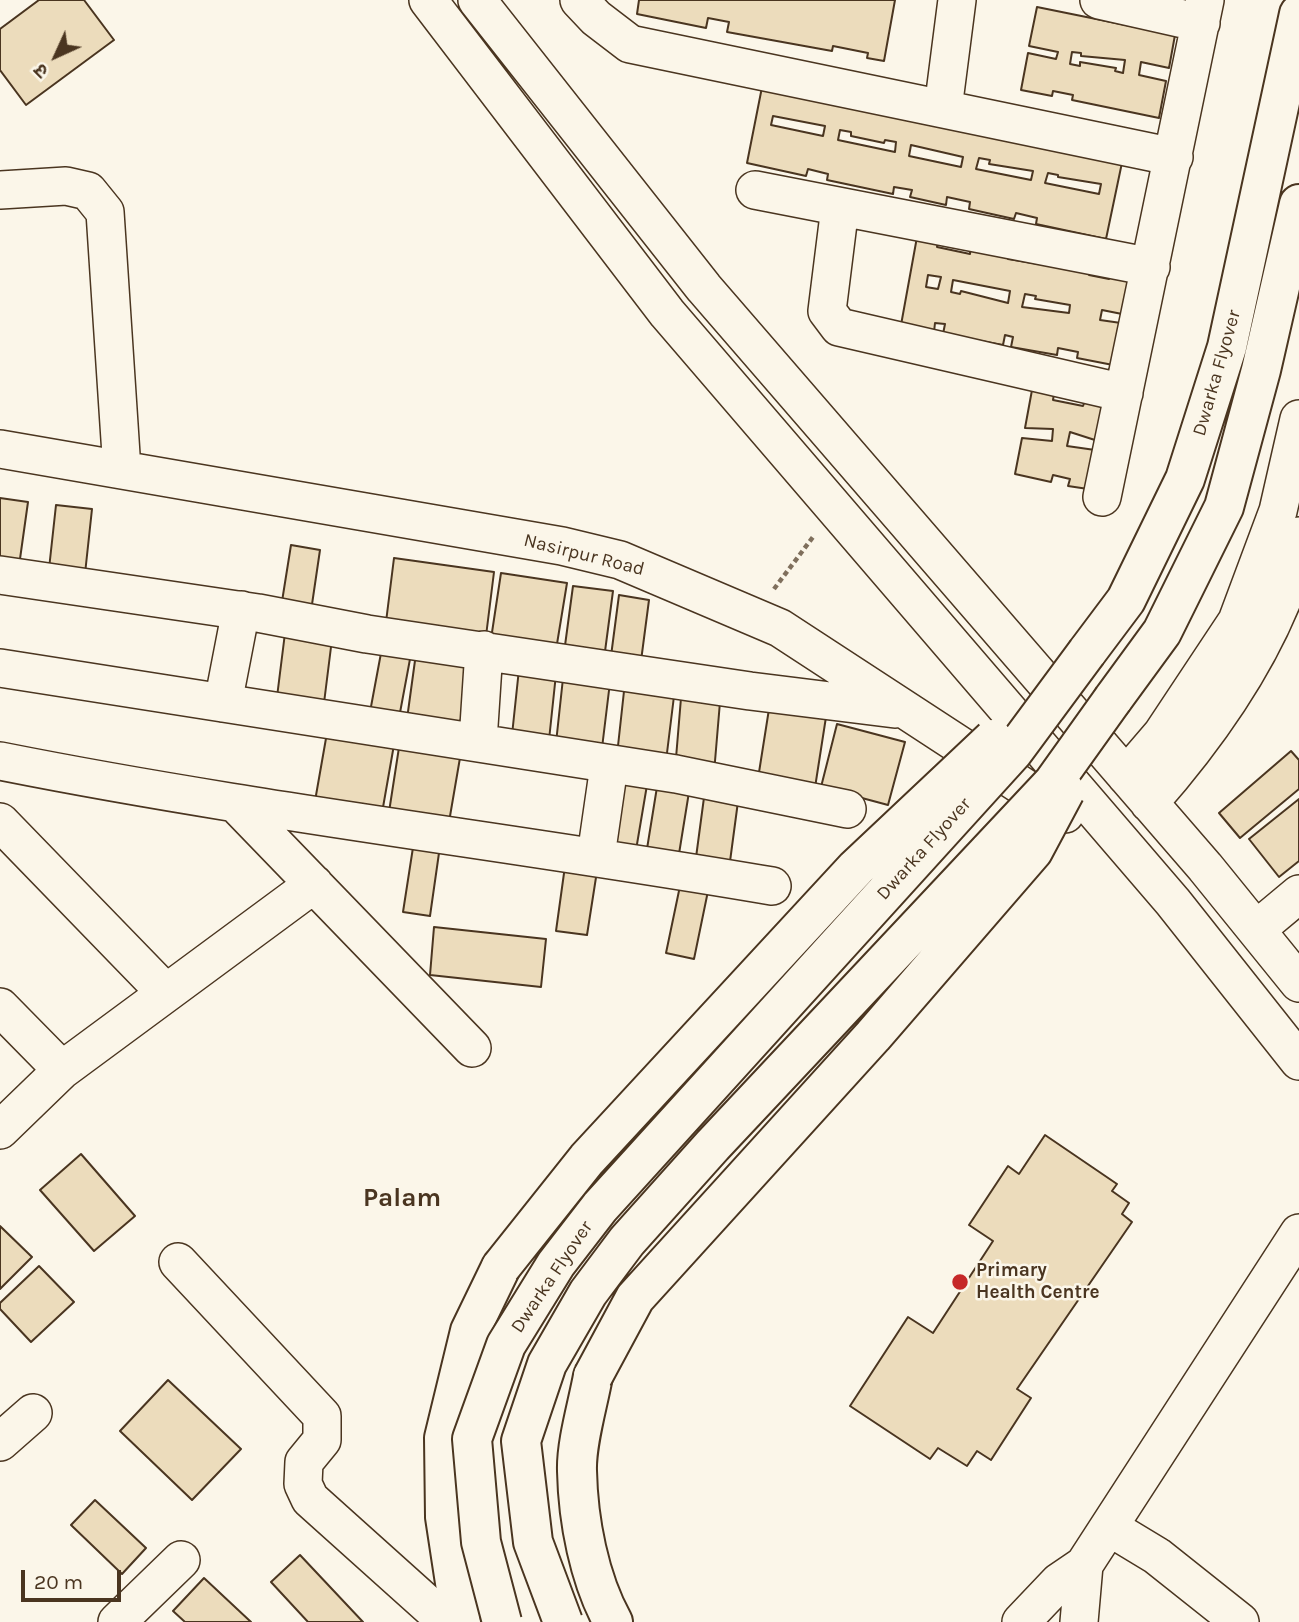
<!DOCTYPE html>
<meta charset="utf-8">
<style>
body{margin:0}
#map{position:relative;width:1299px;height:1622px;overflow:hidden;background:#fbf6e9;font-family:Karla,"Noto Sans Devanagari",sans-serif}
canvas{display:block}
.north{position:absolute;left:21px;top:21px;width:70px;height:70px;-webkit-text-stroke:5px #fbf6e9;paint-order:stroke;rotate:225deg;font-size:19px;font-weight:700;line-height:28px;text-align:center;color:#4a3520}
.north::after{content:'';display:block;margin:auto;width:24px;height:32px;background:#4a3520;clip-path:polygon(50% 0,100% 100%,50% 72%,0 100%)}
.scale{position:absolute;left:21px;top:1570px;width:100px;height:32px;box-sizing:border-box;border:4px solid #4a3520;border-top:0;padding-left:9px;font-size:21px;line-height:24px;white-space:nowrap;color:#4a3520;-webkit-text-stroke:5px #fbf6e9;paint-order:stroke}
</style>
<div id="map">
<canvas width="1299" height="1622"></canvas>
<div class="north">उ</div>
<div class="scale">20 m</div>
</div>
<script>
const ctx = document.querySelector('canvas').getContext('2d');
ctx.lineJoin = 'round';
function paint(path, color) {
  ctx.fillStyle = color;
  ctx.fill(path, 'evenodd');
}
function trace(path, color, width, dash) {
  ctx.strokeStyle = color;
  ctx.lineWidth = width;
  ctx.lineCap = dash ? 'butt' : 'round';
  ctx.setLineDash(dash || []);
  ctx.stroke(path);
}
function label(font, color, halo, rows, align = 'center') {
  ctx.font = font + ' Karla,sans-serif';
  ctx.lineWidth = 5;
  ctx.setLineDash([]);
  ctx.textBaseline = 'middle';
  ctx.strokeStyle = halo;
  ctx.fillStyle = color;
  for (const [text, x, y, turn = 0] of rows) {
    ctx.save();
    ctx.translate(x, y);
    ctx.rotate((+turn || 0) * Math.PI / 180);
    ctx.textAlign = isNaN(turn) ? turn : align;
    if (halo) ctx.strokeText(text, 0, 0);
    ctx.fillText(text, 0, 0);
    ctx.restore();
  }
}
const building = new Path2D(`
 M39,0h45l30,40 -88,65 -26,-35v-41z
 M639,0h256l-11,61 -17,-3 1,-5 -35,-7 -1,5 -105,-19 2,-10 -21,-4 -2,10 -69,-14z
 M1037,7l138,28 -6,33 -28,-6 -2,13 27,6 -7,37 -87,-18 1,-5 -20,-4 -1,5 -31,-6 7,-37 28,6 2,-7 -29,-6zM1072,52l9,1v3l44,4 -2,13 -8,-2 1,-3 -36,-6v4l-10,-2z
 M764,77l360,76 -18,86 -70,-15 1,-6 -21,-5 -2,6 -45,-10 1,-7 -23,-5 -1,8 -36,-8 2,-7 -18,-3 -1,7 -66,-14 1,-6 -20,-5 -2,7 -59,-13zM773,116l52,10 -2,10 -52,-11zM840,130l11,2v4l33,7 1,-3 11,2 -1,10 -57,-12zM911,145l52,12 -2,10 -52,-11zM979,158l11,2 -1,4 44,7 -2,9 -55,-11zM1048,173l10,2v2l43,7 -2,10 -54,-11z
 M917,237l21,4 -1,6 33,7 1,-8 38,8 -1,5 31,5v-4l51,9 -1,6 20,4 1,-6 19,4 -7,37 -20,-4 -2,10 21,3 -8,42 -36,-7 1,-6 -20,-4 -1,7 -46,-8 2,-10 -8,-2 -2,10 -60,-11 2,-10 -10,-1 -1,9 -33,-7zM928,275l13,2 -3,12 -12,-2zM953,280l57,11 -2,12 -47,-12 -1,3 -9,-2zM1025,294l11,2 -1,3 35,6 -1,8 -47,-6z
 M1032,390l22,4 -1,6 30,6 2,-5 19,4 -6,36 -28,-9 -3,14 28,4 -7,39 -20,-3 2,-7 -17,-4 -2,7 -36,-8 7,-36 30,3 1,-12 -28,-1z
 M0,498l28,4 -9,64 -19,-3z
 M56,505l36,4 -8,74 -36,-5z
 M291,545l29,5 -10,68 -30,-4z
 M394,558l100,14 -9,72 -100,-14z
 M501,573l66,10 -11,67 -65,-11z
 M573,586l40,5 -9,68 -40,-6z
 M619,595l30,5 -8,61 -30,-5z
 M286,625l47,6 -10,80 -47,-6z
 M384,637l29,6 -14,75 -29,-6z
 M417,646l59,8 -9,73 -60,-8z
 M519,669l37,5 -7,66 -37,-5z
 M564,669l47,5 -9,74 -46,-5z
 M625,682l50,6 -9,73 -49,-6z
 M682,686l39,4 -7,83 -39,-3z
 M769,709l57,8 -12,77 -57,-9z
 M837,724l68,18 -17,63 -67,-18z
 M328,727l67,12 -13,74 -67,-12z
 M400,741l61,11 -12,70 -60,-10z
 M1291,751l8,9v29l-59,49 -21,-25z
 M613,780l34,5 -12,71 -34,-6z
 M657,787l32,5 -11,68 -32,-5z
 M705,790l34,4 -10,75 -34,-4z
 M1299,799v62l-20,16 -30,-38z
 M414,841l26,5 -10,70 -27,-4z
 M565,866l32,5 -10,64 -31,-4z
 M680,886l28,5 -14,68 -28,-6z
 M434,927l112,12 -5,48 -111,-12z
 M1045,1135l72,49 -5,7 17,12 -7,11 10,8 -115,167 14,9 -40,62 -14,-9 -10,15 -29,-18 -8,11 -80,-53 58,-89 25,16 60,-92 -24,-16 39,-59 11,8z
 M81,1154l54,62 -41,35 -54,-61z
 M0,1226l32,31 -32,32z
 M39,1266l35,36 -43,40 -31,-33v-6z
 M168,1380l73,69 -49,51 -72,-69z
 M95,1500l51,48 -24,26 -51,-49z
 M300,1555l63,67h-55l-37,-40z
 M204,1578l47,44h-66l-12,-11z`);
paint(building, '#ecdcbc');
trace(building, '#4a3520', 2);
const minor = new Path2D(`
 M428,0l239,313 506,589 126,159
 M477,0l227,288 501,579 94,116
 M579,0l17,18 34,26 544,113
 M1099,0l102,23
 M943,109l14,-109
 M0,190l66,-4 22,5 17,21 17,258
 M755,190l396,77
 M840,207l-13,104 12,16 285,66
 M0,449l562,97 58,14 160,68 285,186
 M1102,497l103,-497
 M0,575l258,38 109,21 383,57 145,18
 M0,668l676,106 171,35
 M223,703l18,-93
 M478,741l6,-91
 M0,761c256,51 515,81 772,125
 M1126,776l36,-42 75,-113 41,-110 21,-92
 M1149,803c53,-60 104,-131 134,-205 8,-19 11,-42 16,-62
 M238,806l234,242
 M0,822l166,171
 M596,856l13,-90
 M1257,929l42,-35
 M0,1007l62,63
 M0,1130l62,-60 252,-186
 M178,1262l144,154v24l-18,22 -1,22 7,15 137,123
 M0,1442l33,-29
 M1109,1527l48,29 83,66
 M117,1622l64,-62
 M1021,1622l38,-40 25,-17 215,-332
 M1079,1622l5,-57`);
const major = new Path2D(`
 M1087,652l39,-52 59,-121 42,-132 72,-333
 M1113,699l49,-67 62,-125 37,-137 38,-166
 M593,1376c-5,28 -17,67 -16,95 1,49 12,108 36,151
 M461,1622l-16,-105 -1,-79 26,-107 31,-64`);
trace(minor, '#4a3520', 40);
trace(major, '#4a3520', 42);
trace(new Path2D(`
 M774,589l39,-52`), '#7f6f5c', 4.5, [5, 3.5]);
trace(minor, '#fbf6e9', 37);
trace(major, '#fbf6e9', 38);
const majorBridge = new Path2D(`
 M501,1267l86,-108 269,-291 137,-129
 M593,1376l42,-78 238,-262 160,-185 32,-60
 M502,1622l-21,-80 -9,-103 34,-94 50,-81 44,-57 413,-455 74,-100
 M563,1622l-30,-80 -12,-101 26,-77 41,-71 39,-52 86,-96 340,-362 60,-84`);
trace(majorBridge, '#4a3520', 42, []);
trace(majorBridge, '#fbf6e9', 38);
for (const [x, y, r, color] of [
 [960,1282,9,"#c62828"]
]) {
  const dot = new Path2D();
  dot.arc(x, y, r, 0, 2 * Math.PI);
  ctx.fillStyle = color;
  ctx.fill(dot);
  trace(dot, '#fbf6e9', 2.5);
}
label('19px', '#4a3520', '#fbf6e9', [
 ["Dwarka Flyover",1217,373,-74],
 ["Nasirpur Road",584,555,14],
 ["Dwarka Flyover",924,849,-48],
 ["Dwarka Flyover",552,1277,-56]
]);
label('bold 19px', '#4a3520', '#fbf6e9', [
 ["Primary",976,1271],
 ["Health Centre",976,1293]
], 'left');
label('bold 26px', '#4a3520', '#fbf6e9', [
 ["Palam",402,1199]
]);
</script>
